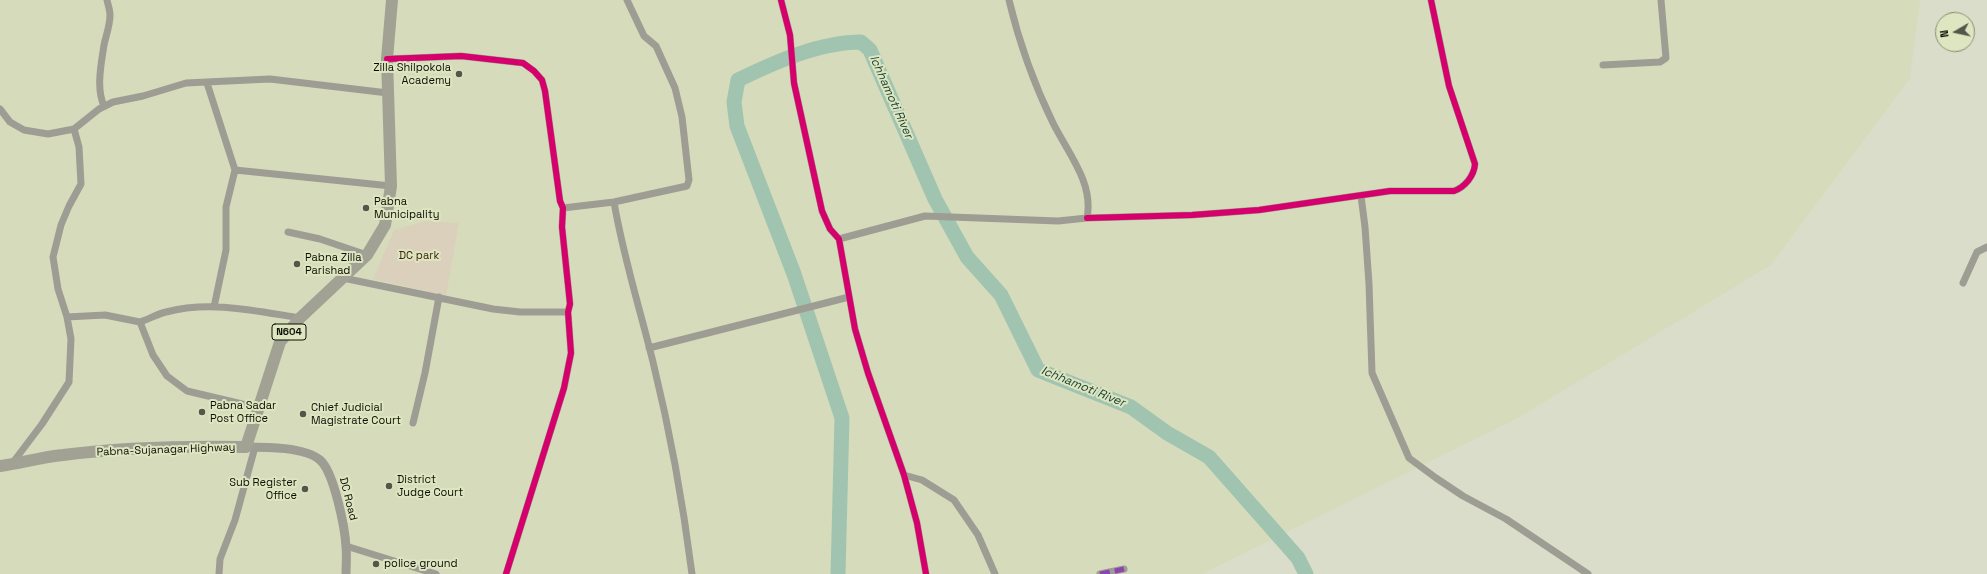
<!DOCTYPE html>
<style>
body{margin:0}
#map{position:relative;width:1987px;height:574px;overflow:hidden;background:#d9ddc9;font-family:"Space Grotesk",sans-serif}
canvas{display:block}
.north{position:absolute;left:1935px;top:12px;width:40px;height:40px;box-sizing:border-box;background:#dee5c1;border:1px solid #8a8f75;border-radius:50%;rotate:261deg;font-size:11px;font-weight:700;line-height:16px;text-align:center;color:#0c0e04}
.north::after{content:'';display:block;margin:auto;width:14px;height:18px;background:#545649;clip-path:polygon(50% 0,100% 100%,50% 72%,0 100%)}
</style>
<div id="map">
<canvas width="1987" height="574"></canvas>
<div class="north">N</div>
</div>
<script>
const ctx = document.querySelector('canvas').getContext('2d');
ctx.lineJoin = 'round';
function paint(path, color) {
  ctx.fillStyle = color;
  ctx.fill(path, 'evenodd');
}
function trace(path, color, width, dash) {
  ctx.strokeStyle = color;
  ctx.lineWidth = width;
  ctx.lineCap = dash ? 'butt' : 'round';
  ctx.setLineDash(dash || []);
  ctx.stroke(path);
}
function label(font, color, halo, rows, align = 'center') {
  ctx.font = font + ' "Space Grotesk",sans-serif';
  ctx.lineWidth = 4;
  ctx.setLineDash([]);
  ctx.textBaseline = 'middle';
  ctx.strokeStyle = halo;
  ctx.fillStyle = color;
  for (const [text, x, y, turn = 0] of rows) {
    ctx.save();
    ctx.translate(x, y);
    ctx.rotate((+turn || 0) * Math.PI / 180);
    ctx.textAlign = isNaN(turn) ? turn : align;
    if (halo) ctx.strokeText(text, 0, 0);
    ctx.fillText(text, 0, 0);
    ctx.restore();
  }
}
paint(new Path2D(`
 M0,0h1920l-10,78 -139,187 -255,154 -314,155h-1202z`), '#d6dcbb');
paint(new Path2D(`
 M425,221l34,2 -13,73 -73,-17 21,-49z`), '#dbd0bc');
trace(new Path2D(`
 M838,574l4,-156 -48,-144 -57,-148 -3,-24 4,-22c37,-18 82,-38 123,-38l9,8 65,149 32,58 34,38 37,75 93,37 36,26 42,24 89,101 8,16`), '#a1c4b0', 15);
trace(new Path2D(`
 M781,0l9,35 4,48 28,128 8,18 9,10 16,90 13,44 36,102 13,48 9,51
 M387,59l74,-3 62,7 11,8 8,9 3,11 15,110 3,7 -1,19 8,77 -2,8 3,41 -7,35 -58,186
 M1603,65l57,-3 6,-4 -5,-58
 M207,83l28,87 -9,37v43l-12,57
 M104,106c-8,-18 -3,-41 0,-61 2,-10 6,-19 6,-30 0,-5 -2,-10 -3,-15
 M0,109l10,13 14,8 24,4 26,-5 25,-20 14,-7 30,-6 43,-13 84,-4 118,14
 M235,170l156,16
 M1361,196l4,31 4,57 3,89 37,85 27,20 27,18 43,23 82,55
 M614,202c9,54 26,107 39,160 17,69 30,141 39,212
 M563,208l51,-6 73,-16 2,-6 -7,-63 -7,-29 -19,-42 -12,-10 -17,-36
 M1087,218l105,-3 67,-5 131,-19h64c11,-4 20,-15 21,-27l-26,-78 -18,-86
 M288,232l32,7 47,16
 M839,239l86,-23 133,5 29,-3c7,-35 -19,-65 -34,-95 -19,-39 -34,-81 -44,-123
 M343,278l150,31 27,3h48
 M1963,283l14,-31 10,-5
 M67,317l38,-2 35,7 13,33 14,21 20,15 72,17
 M140,322c9,-3 17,-8 26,-10 44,-12 90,-1 134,6
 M649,348l200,-51
 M413,423l12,-50 14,-76
 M11,465l31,-41 27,-42 2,-43 -4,-22 -9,-28 -5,-32 8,-32 8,-19 12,-22 -2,-37 -5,-18
 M904,475l18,5 32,20 24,35 17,39
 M346,546l90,28
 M219,574l1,-15 15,-39 20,-73
 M1100,574l24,-5`), '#9e9d93', 7);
trace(new Path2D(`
 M246,447c20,0 59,0 74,13 14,12 25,68 26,87 1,9 0,18 0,27`), '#9e9d93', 9);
trace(new Path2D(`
 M0,466c21,-3 42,-9 63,-11 60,-8 123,-9 183,-8l34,-105 20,-24 67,-63 18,-30 6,-39 -4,-127 5,-59`), '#a2a294', 12);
trace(new Path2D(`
 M1100,574l24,-5`), '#8e44ad', 5, [10, 5]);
trace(new Path2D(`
 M781,0l9,35 4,48 28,128 8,18 9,10 16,90 13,44 36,102 13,48 9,51
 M387,59l74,-3 62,7 11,8 8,9 3,11 15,110 3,7 -1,19 8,77 -2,8 3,41 -7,35 -58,186
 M1087,218l105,-3 67,-5 131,-19h64c11,-4 20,-15 21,-27l-26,-78 -18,-86`), '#d6006c', 6);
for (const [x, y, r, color] of [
 [459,74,4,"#545649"],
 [366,208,4,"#545649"],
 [297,264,4,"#545649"],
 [202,412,4,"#545649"],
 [303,414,4,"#545649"],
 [389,486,4,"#545649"],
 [305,489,4,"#545649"],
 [376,564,4,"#545649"]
]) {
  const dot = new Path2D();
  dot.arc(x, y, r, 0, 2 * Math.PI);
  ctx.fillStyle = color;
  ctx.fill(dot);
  trace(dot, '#dee5c1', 1.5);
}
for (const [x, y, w] of [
 [289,332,34]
]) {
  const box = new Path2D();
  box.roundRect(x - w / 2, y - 8, w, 16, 3);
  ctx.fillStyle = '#dee5c1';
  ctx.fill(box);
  trace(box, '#0c0e04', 1);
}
label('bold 10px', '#0c0e04', null, [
 ["N604",289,332]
]);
label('11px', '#0c0e04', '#dee5c1', [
 ["Zilla Shilpokola",451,68,"right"],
 ["Academy",451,81,"right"],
 ["Pabna",374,202],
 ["Municipality",374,215],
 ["Pabna Zilla",305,258],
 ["Parishad",305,271],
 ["Pabna Sadar",210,406],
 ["Post Office",210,419],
 ["Chief Judicial",311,408],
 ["Magistrate Court",311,421],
 ["District",397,480],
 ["Judge Court",397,493],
 ["Sub Register",297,483,"right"],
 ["Office",297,496,"right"],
 ["police ground",384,564]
], 'left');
label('11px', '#3e250a', '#dee5c1', [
 ["DC park",419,256]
]);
label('11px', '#0c0e04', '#dee5c1', [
 ["Pabna-Sujanagar Highway",166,450,-2],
 ["DC Road",348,499,76]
]);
label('italic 12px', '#133d2f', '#dee5c1', [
 ["Ichhamoti River",891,97,66],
 ["Ichhamoti River",1083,387,22]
]);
</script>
